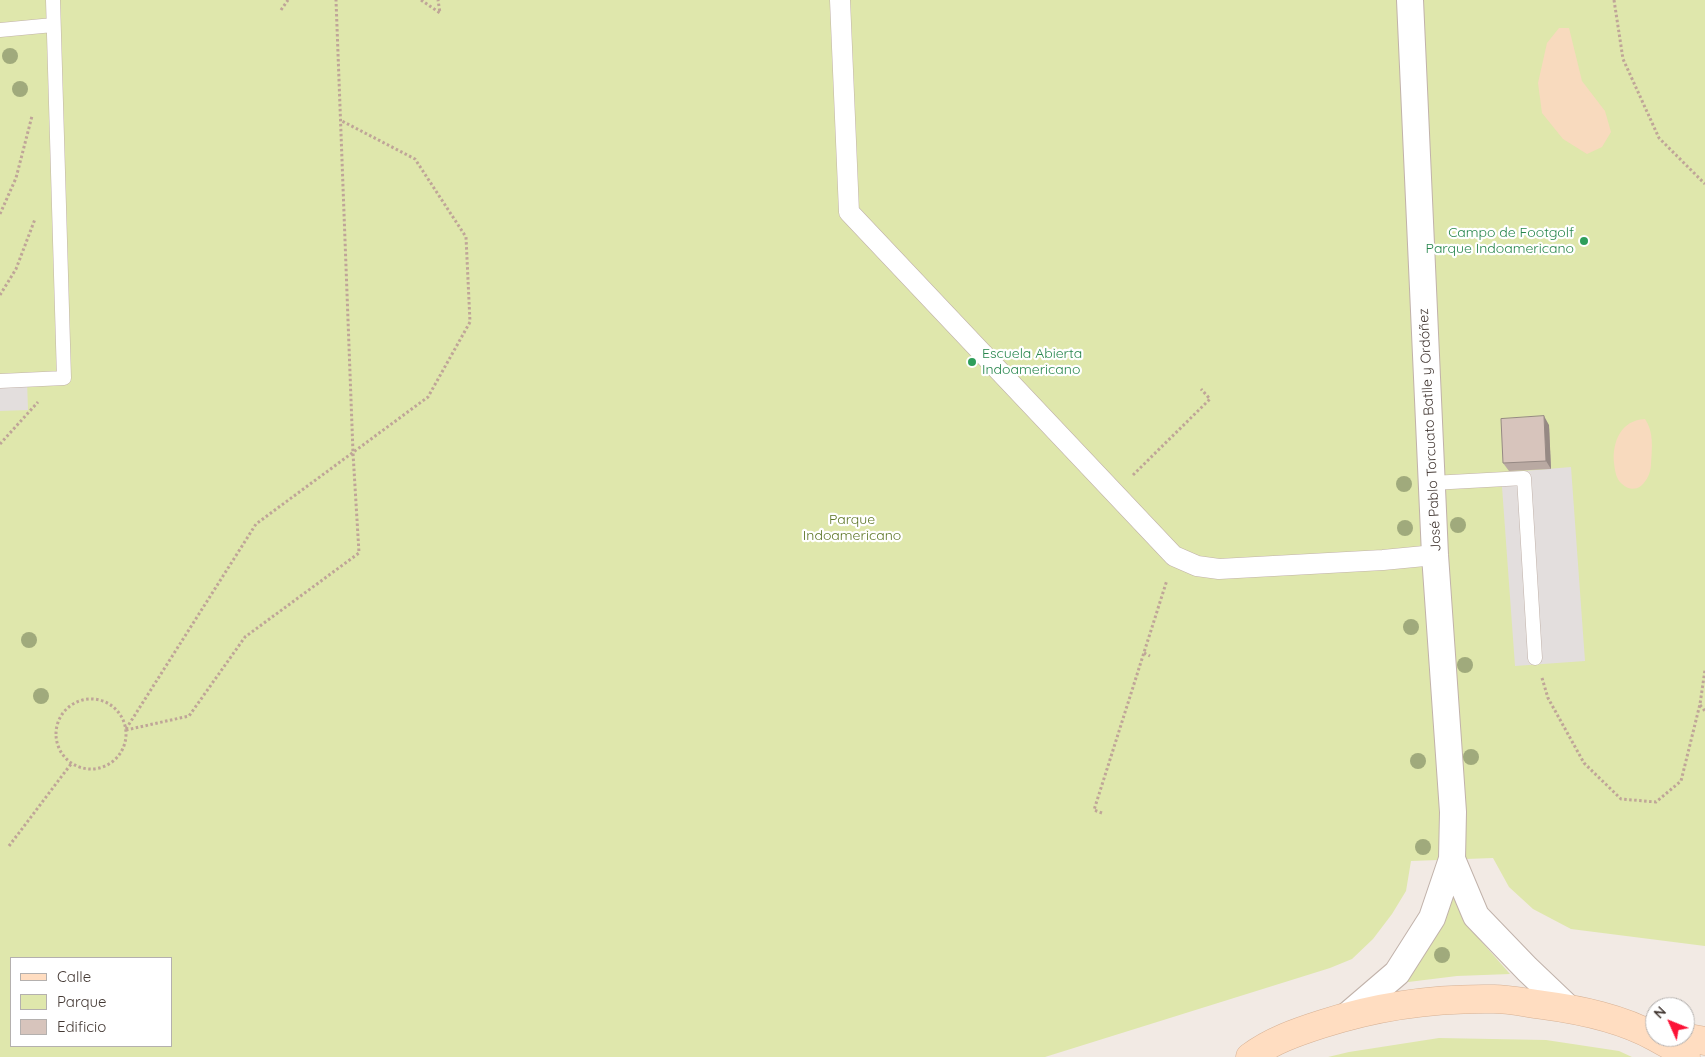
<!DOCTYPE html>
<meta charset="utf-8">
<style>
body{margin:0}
#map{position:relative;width:1705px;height:1057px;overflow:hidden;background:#f2eae4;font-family:Quicksand,sans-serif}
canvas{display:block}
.legend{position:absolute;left:10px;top:957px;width:162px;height:90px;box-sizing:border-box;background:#fff;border:1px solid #b4b0ae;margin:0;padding:6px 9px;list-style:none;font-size:15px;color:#443934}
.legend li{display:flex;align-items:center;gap:10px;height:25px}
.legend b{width:25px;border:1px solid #b4b0ae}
.north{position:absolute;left:1645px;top:997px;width:50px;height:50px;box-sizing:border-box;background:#fff;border:1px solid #b4b0ae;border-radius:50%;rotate:314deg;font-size:14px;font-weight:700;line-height:20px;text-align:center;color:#443934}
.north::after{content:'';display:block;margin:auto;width:18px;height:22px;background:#fc1236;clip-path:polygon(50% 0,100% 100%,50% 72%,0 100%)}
</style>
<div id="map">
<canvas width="1705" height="1057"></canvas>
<ul class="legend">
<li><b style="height:6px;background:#ffddc1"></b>Calle</li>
<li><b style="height:14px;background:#dfe7ac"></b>Parque</li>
<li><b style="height:14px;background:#d7c4bc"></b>Edificio</li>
</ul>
<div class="north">N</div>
</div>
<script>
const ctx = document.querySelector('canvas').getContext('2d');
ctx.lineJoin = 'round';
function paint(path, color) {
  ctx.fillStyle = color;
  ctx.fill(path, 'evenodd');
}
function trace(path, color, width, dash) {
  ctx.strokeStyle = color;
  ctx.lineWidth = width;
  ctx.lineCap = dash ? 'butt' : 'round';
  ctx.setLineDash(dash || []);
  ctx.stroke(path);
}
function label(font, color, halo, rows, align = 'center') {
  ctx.font = font + ' Quicksand,sans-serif';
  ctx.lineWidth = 4.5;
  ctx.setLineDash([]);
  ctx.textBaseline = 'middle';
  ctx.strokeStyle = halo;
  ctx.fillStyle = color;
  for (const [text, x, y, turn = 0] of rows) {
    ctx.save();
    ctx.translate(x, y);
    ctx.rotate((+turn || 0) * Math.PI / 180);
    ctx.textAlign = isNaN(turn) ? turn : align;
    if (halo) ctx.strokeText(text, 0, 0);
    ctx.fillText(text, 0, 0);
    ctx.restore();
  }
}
paint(new Path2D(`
 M0,0h1705v946l-134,-17 -38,-20 -24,-22 -16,-29 -82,3 -5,30 -14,23 -19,25 -21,20 -22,9 -285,89h-1045zM11,958h160v88h-160z
 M1453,886l10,27 18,28 29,33 -53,2 -57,7z
 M1439,1038l107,2 73,11 13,6h-304l21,-5z`), '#dfe7ac');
paint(new Path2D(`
 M1559,28h10l13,53 23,30 6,21 -9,15 -15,7 -24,-15 -21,-26 -4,-30 9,-40z
 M1645,419c9,13 7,29 6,45 0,14 -13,34 -29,20 -6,-5 -7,-13 -8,-21 -2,-21 7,-43 31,-44z`), '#f8dabe');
paint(new Path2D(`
 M27,380l1,30 -28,1v-30z
 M1571,467l14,194 -70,5 -14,-193z`), '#e3dedd');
const service = new Path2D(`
 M0,30l53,-5
 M0,381l64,-3 -11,-378
 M1432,483l92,-5 11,180`);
const pedestrian = new Path2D(`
 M840,0l9,212 325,344 23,10 22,3 164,-9 52,-5`);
const minor = new Path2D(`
 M1452,859l24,57 51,53 41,39
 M1348,1015l49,-42 35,-55 20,-59 1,-47 -18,-257 -25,-555`);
const secondary = new Path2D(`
 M1655,1037l25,14 6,6
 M1683,1037l22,4
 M1250,1057c21,-16 47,-25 72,-33 55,-18 113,-26 172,-25 16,0 32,4 49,6 38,5 78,13 112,32`);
trace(service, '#c1b2aa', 15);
trace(pedestrian, '#c1b2aa', 21);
trace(minor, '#c1b2aa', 28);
trace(secondary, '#d6b195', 29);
trace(new Path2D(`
 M421,0l19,13 -2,-13
 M1614,0l9,59 36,79 46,46
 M281,10l7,-10
 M0,214l16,-36 16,-62
 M0,295l16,-26 19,-50
 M0,444l38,-42
 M1133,475l77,-76 -9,-10
 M1144,653l6,3
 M1542,678l6,20 36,65 37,36 35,3 25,-21 19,-77 5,-34
 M56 734a35 35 0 1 1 70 0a35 35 0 1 1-70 0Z
 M1700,705l5,6
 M126,729l130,-205 172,-127 42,-75 -4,-85 -51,-78 -75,-39
 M126,730l63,-14 56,-79 114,-84 -6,-100 -17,-453
 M1102,813l-8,-3 73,-230
 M9,846l62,-82`), '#bfa598', 3, [2.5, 2.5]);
trace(service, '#fff', 14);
trace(pedestrian, '#fff', 20);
trace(minor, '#fff', 26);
trace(secondary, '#ffddc1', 28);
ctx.fillStyle = '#a0aa7c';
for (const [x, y] of [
 [10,56],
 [20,89],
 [1404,484],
 [1458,525],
 [1405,528],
 [1411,627],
 [29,640],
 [1465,665],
 [41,696],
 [1471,757],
 [1418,761],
 [1423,847],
 [1442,955]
]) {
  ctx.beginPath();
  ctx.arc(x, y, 8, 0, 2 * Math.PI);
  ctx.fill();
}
paint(new Path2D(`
 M1549,425l2,44 -42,2 -6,-8z`), '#b9a9a2');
paint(new Path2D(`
 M1544,416l5,9 2,44 -5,-8z`), '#968984');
const building = new Path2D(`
 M1544,416l2,45 -43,2 -2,-44z`);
paint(building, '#d7c4bc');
trace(building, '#968984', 1);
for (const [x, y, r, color] of [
 [1584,241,5,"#2e9e5b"],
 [972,362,5,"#2e9e5b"]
]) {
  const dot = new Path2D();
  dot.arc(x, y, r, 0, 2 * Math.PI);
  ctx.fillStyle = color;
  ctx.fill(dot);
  trace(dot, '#fff', 2);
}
label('14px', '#27864d', '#fff', [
 ["Campo de Footgolf",1574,233],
 ["Parque Indoamericano",1574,249],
 ["Escuela Abierta",982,354,"left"],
 ["Indoamericano",982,370,"left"]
], 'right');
label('14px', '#443934', '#fff', [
 ["José Pablo Torcuato Batlle y Ordóñez",1430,430,-93]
]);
label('14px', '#5d7627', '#fff', [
 ["Parque",852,520],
 ["Indoamericano",852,536]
]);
</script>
